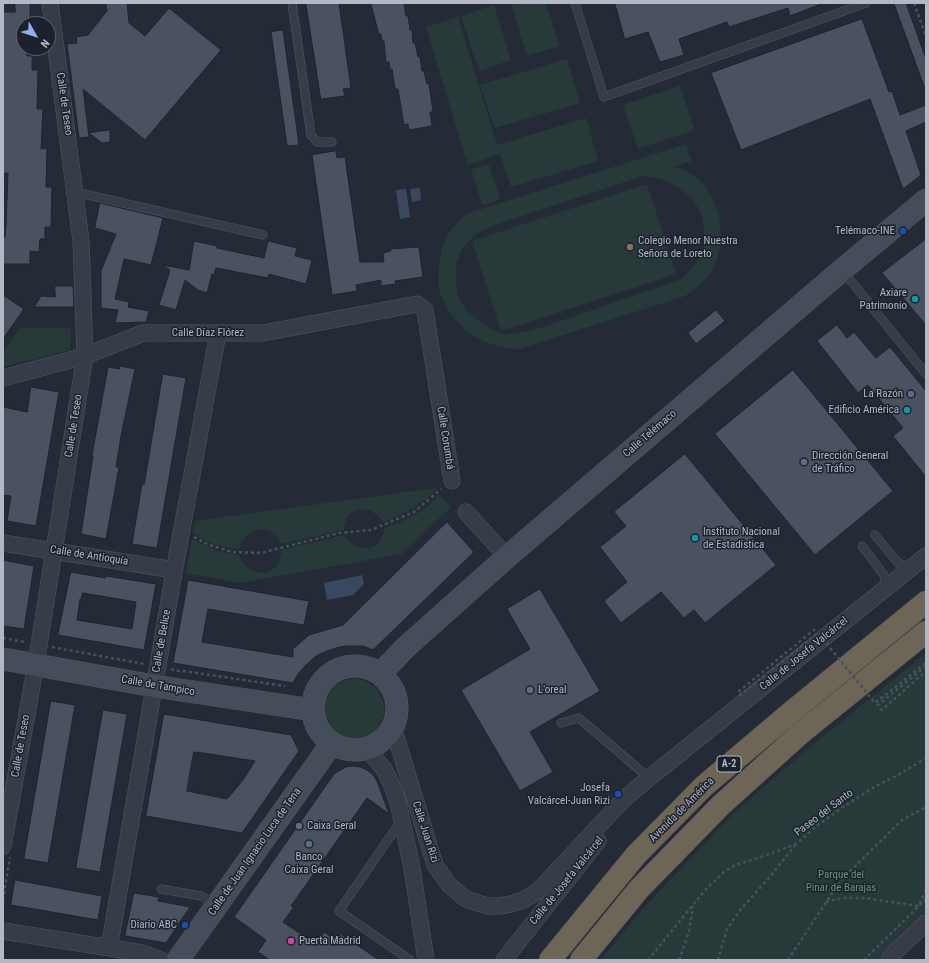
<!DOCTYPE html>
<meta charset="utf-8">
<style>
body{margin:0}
#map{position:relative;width:929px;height:963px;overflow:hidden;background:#242b37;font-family:"Roboto Condensed",sans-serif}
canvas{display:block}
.frame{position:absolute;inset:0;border:4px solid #b2b8c4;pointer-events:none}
.north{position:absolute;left:16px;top:16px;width:40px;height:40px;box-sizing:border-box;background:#1c222d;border:1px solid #585e69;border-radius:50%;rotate:129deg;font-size:11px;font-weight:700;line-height:16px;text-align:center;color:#b2b8c4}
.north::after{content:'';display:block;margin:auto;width:14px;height:18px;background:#8eaeed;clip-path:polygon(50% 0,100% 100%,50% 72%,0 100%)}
</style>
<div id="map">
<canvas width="929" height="963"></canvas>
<div class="frame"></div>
<div class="north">N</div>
</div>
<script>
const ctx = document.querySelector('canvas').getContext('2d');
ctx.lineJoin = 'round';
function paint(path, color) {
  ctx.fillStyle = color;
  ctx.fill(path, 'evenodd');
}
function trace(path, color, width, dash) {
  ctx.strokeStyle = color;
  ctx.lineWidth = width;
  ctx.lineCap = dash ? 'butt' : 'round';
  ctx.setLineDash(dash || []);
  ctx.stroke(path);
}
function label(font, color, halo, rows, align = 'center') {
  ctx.font = font + ' "Roboto Condensed",sans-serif';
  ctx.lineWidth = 3;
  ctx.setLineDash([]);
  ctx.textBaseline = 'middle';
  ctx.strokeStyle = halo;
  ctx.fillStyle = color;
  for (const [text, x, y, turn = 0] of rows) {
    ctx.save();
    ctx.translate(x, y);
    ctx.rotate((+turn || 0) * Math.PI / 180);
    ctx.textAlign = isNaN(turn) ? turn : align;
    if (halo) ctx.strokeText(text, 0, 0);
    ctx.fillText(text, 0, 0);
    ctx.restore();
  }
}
paint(new Path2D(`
 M511,3h35l13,43 -32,10z
 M494,5l17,55 -32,11 -18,-55z
 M458,17l39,128 89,-27 12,43 -87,26 -11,-33 -32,11 -42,-138z
 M567,59l13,44 -85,25 -15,-43z
 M680,86l15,44 -57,19 -15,-44z
 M686,144l5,17 -18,6c41,7 57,61 43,96 -6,15 -18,24 -31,33l-166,53c-29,-1 -56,-14 -71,-40 -5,-8 -9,-17 -10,-26 0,-7 1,-15 2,-22 3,-22 11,-35 29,-48zM643,176c33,3 63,24 61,60 0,5 0,11 -1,15 -5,12 -13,21 -23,29l-149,51c-8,1 -19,4 -27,3 -16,-4 -39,-22 -45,-36 -4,-12 -5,-30 0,-42 5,-14 18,-23 30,-29z
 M489,165l11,34 -18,6 -11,-36z
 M647,184l29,90 -175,57 -29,-90z
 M20,328h51l-1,22 -67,17v-15z
 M436,488l1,1c-17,17 -32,25 -54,33 -12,-20 -39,-16 -39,8l-63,14c-8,-23 -37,-17 -42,5 -17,-2 -32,-6 -46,-16l2,-12z
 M439,494l12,13 -50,47 -161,29 -54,-10 6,-34 25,12 22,4c11,26 41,23 43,-5l62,-15c13,20 37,18 40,-7 20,-7 42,-16 55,-34z
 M926,653v259l-28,24 -20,24h-278l50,-59 82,-86 79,-69z
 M324 709a30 30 0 1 1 60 0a30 30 0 1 1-60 0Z`), '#28393a');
paint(new Path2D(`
 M420,188l1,12 -9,2 -2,-13z
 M406,189l4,28 -10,2 -4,-29z
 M362,575l2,9 -11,11 -26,5 -3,-17z`), '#3a485f');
const building = new Path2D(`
 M15,3h15v21h-6v24h2l1,8h5v14h6l-1,39h6l-2,40 6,-1 -1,39h6l-1,40h-6v12h-5l-1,13 -9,-1v13h-27v-27h2l1,-12 2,-52h-5v-161h12z
 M106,3h21l2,20 16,13 24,-28 52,42 -76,90 -62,-51 6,48 -10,1 -12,-94 10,-1 -1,-6 12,-2 19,-24z
 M306,3h33l12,85 -8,1 2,7 -24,3z
 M371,3h33l2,13h2l2,14h2l1,13h2l3,14h2l2,14h2l3,13h2l4,28h-3l2,14 -23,4 -1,-6 -4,1 -6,-36h-3l-3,-20 -2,1 -1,-8h-3l-2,-21h-2l-1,-7h-2z
 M615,3h206v1l-31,12 -2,-8 -59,19 -2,-5 -48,17 5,16 -24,7 -12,-30 -23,7z
 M894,3h12l20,56v28l-1,1z
 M862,19l27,73 3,-1 8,24 26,-10v17l-20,9 15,44 -18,14 -33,-90 -129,51 -30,-77z
 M283,30l16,115 -12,1 -16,-114z
 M110,130v12l-8,1 -13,-10z
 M336,151l1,7 8,-1 15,105h24l-1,-9 8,-2 -1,-2 29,-2 4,30 -28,4 1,3 -15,2v-6l-25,5 1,6 -25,4 -20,-140z
 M100,203l63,15 -12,47 -27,-6 -9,40 14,3 -1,5 21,4 -3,11 -31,1 3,-13 -17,-2v-37l15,-37 -21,-6z
 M926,239v86l-44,-52z
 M194,241l23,5v2l47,10 4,-17 29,7 -2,8 17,4 -6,24 -37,-10 -1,4 -52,-10 -2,7 -2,-1 -5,19 -9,-3 -13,-10 -9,30 -17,-5 11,-35 -7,-5 26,5z
 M55,286h18l1,21h-40l7,-11 14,1z
 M3,295l21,14 -21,30z
 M716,310l9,11 -29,23 -8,-11z
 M837,325l10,13 7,-6 22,26 14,-11 36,44v86l-33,-41 10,-8 -35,-43 -10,8 -41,-52z
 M120,366l15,3 -14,67 -5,31h3l-13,72 -25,-5 12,-78 -1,-1 16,-88 11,2z
 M793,370l100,121 -78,64 -100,-121z
 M163,374l23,4 -29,170 -25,-4 10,-60h2z
 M31,387l28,5 -23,134 -29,-5 4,-25 -8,-1v-88l24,5z
 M685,454l91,111 -71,58 -11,-13 -10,8 -23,-26 -40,31 -17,-22 23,-19 -27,-35 26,-21 -12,-14z
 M447,522l27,30 -101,98 -10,-4h-16l-8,1 -12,4 -11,5 -10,9 -8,9 -5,9 -120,-20 15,-83 121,21 -5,24 -96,-16 -6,33 91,15v-8l16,-14 34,-10z
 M3,560l31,6 -10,63 -21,-3z
 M71,572l34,6 1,-2 50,8 -12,66 -86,-15zM83,593l53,9 -4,27 -55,-9 3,-21h1z
 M540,589l60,102 -70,41 23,40 -33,19 -59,-101 69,-41 -23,-40z
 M51,701l24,4 -27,158 -24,-4z
 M103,710l24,4 -27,158 -24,-4z
 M164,714l127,21 8,16 -57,82 -96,-17zM194,752l9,1 52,8 -12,19 -16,19 -40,-8z
 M353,766l7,1 7,3 6,5 4,6 12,33 -22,-16 -76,108 3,1 -11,15 33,22 8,-12 12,8 5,-6 38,26h-109l-12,-8 8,-12 -32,-23 100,-143 12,-7z
 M15,880l87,16 -4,24 -87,-15z
 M134,893l25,4 -1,4 32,6 -24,36 -41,-7z`);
paint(building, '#4a5261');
trace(building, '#1e242f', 1);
const lane = new Path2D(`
 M292,3l19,132 6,7h15
 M575,3l29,94 262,-94
 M75,192l188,43
 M842,270l84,104
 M875,535l23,28 12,5
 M862,546l22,29 2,13
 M561,723l18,-5 70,60
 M402,822l-8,9 -55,80 71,49
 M161,889l40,7 15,9`);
const street = new Path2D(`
 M3,378l82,-22 58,-23h120l154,-29 8,6 27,171
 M466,512l41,45
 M3,543l165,26 6,3
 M392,727l5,13 38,125 14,20 17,14 21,7h12l12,-2 12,-4 15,-9 85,-91 26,-22 277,-222
 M366,748l18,21 7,14 7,19 14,66 14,92
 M3,846l33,-182 49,-308 -4,-115 -31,-238
 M3,931l139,22 19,7
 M106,947l5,-10 63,-365 44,-239
 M504,960l94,-119
 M889,960l7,-9 30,-28`);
const secondary = new Path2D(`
 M3,659l151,27 159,24
 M313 708a42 42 0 1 1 84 0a42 42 0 1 1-84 0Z
 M380,674l26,-27 101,-90 335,-287 84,-70
 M178,960l154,-217`);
const highway = new Path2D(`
 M550,960l86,-105 68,-69 85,-72 137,-112
 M581,960l58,-71 82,-84 80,-72 125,-101`);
trace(lane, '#525863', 9);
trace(street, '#525863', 17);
trace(secondary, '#525863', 23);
trace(highway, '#424853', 23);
trace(new Path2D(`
 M914,3l12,33
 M194,537l13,7 25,8 29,1 78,-20 32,-3 43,-18 27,-23
 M3,638l22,4
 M52,647l92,17
 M926,666l-48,39 4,5 44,-39
 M171,669l12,3
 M183,671l102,15
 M3,900l7,-43
 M826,902l16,-4h23l53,8 8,-16
 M648,960l58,-71 18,-17 11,-7 29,-9 32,-12 22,-19 25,-18 33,-21 24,-12 26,-16
 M679,960l10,-28 4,-26
 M718,960l9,-31 14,-20 28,-31 27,-34
 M788,960l52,-79 62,-61 24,-13
 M864,960l62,-61`), '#455458', 2.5, [3, 3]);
trace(lane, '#373d48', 8);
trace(street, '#373d48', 16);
trace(secondary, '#454c5a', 22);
trace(highway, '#6d6555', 22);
trace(new Path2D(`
 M815,629l-77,63 2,3 78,-62 57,70 51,-40`), '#455458', 2.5, [3, 3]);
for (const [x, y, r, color] of [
 [903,231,4,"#1a4fb4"],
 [630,247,4,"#8d6e63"],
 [915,299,4,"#0f9aa8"],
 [911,394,4,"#5c6f8a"],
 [907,410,4,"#0f9aa8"],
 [804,462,4,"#5c6f8a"],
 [695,538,4,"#0f9aa8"],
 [530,690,4,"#5c6f8a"],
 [618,794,4,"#1a4fb4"],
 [299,826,4,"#5c6f8a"],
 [309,844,4,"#5c6f8a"],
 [185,925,4,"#1a4fb4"],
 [291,941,4,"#d1479c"]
]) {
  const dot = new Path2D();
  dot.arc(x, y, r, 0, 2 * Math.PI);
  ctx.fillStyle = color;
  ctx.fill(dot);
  trace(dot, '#1c222d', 1.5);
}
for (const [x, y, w] of [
 [729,764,24]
]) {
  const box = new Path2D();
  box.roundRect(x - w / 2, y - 8, w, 16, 3);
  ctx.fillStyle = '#1c222d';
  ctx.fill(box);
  trace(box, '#b2b8c4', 1);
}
label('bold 10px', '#b2b8c4', null, [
 ["A-2",729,764]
]);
label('11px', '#b2b8c4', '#1c222d', [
 ["Calle de Teseo",64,104,82],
 ["Calle Díaz Flórez",208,333],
 ["Calle de Teseo",74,426,-81],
 ["Calle Telémaco",650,434,-41],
 ["Calle Corumbá",445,438,81],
 ["Calle de Antioquía",89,556,9],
 ["Calle de Belice",162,641,-80],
 ["Calle de Josefa Valcárcel",804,654,-39],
 ["Calle de Tampico",158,686,10],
 ["Calle de Teseo",21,746,-80],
 ["Avenida de América",682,810,-45],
 ["Paseo del Santo",824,813,-37],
 ["Calle Juan Rizi",425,832,72],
 ["Calle de Juan Ignacio Luca de Tena",255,852,-55],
 ["Calle de Josefa Valcárcel",567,881,-51]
]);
label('11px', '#b2b8c4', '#1c222d', [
 ["Telémaco-INE",895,231],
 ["Colegio Menor Nuestra",638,241,"left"],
 ["Señora de Loreto",638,254,"left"],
 ["Axiare",907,293],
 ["Patrimonio",907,306],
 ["La Razón",903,394],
 ["Edificio América",899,410],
 ["Dirección General",812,456,"left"],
 ["de Tráfico",812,469,"left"],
 ["Instituto Nacional",703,532,"left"],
 ["de Estadística",703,545,"left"],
 ["L'oreal",538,690,"left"],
 ["Josefa",610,788],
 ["Valcárcel-Juan Rizi",610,801],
 ["Caixa Geral",307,826,"left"],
 ["Banco",309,857,"center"],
 ["Caixa Geral",309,870,"center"],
 ["Diario ABC",177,925],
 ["Puerta Madrid",299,941,"left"]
], 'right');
label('11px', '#6b9376', '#1c222d', [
 ["Parque del",841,875],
 ["Pinar de Barajas",841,888]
]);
</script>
